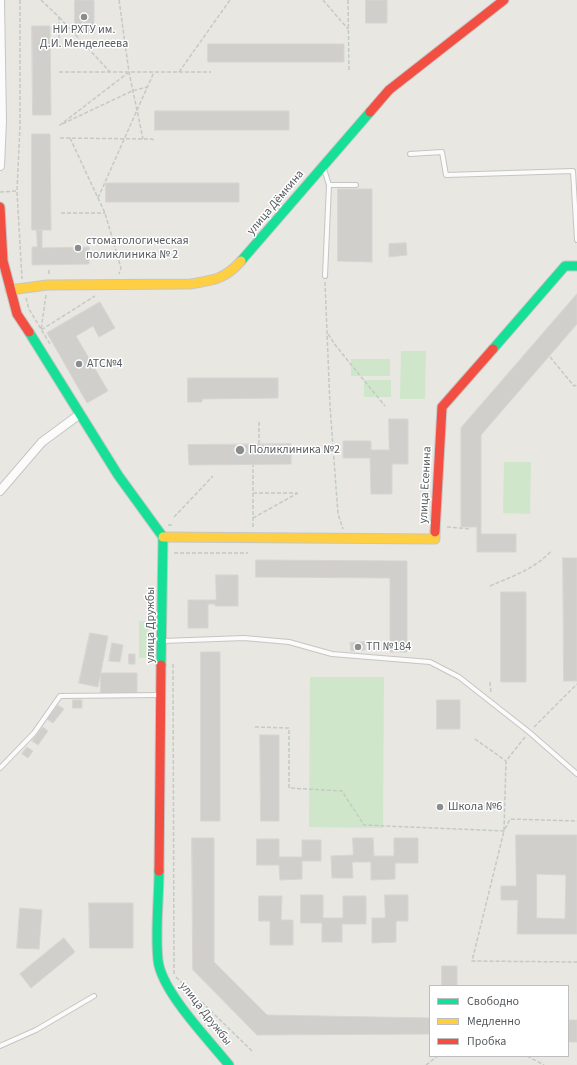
<!DOCTYPE html>
<meta charset="utf-8">
<style>
body{margin:0}
#map{position:relative;width:577px;height:1065px;overflow:hidden;background:#e8e7e2;font-family:"Source Sans 3",sans-serif}
canvas{display:block}
.legend{position:absolute;left:429px;top:985px;width:140px;height:72px;box-sizing:border-box;background:#fff;border:1px solid #bcbec0;margin:0;padding:5px 7px;list-style:none;font-size:12px;color:#585d61}
.legend li{display:flex;align-items:center;gap:8px;height:20px}
.legend b{width:20px;border:1px solid #bcbec0}
</style>
<div id="map">
<canvas width="577" height="1065"></canvas>
<ul class="legend">
<li><b style="height:5px;background:#16e098"></b>Свободно</li>
<li><b style="height:5px;background:#ffcf43"></b>Медленно</li>
<li><b style="height:5px;background:#f24e42"></b>Пробка</li>
</ul>
</div>
<script>
const ctx = document.querySelector('canvas').getContext('2d');
ctx.lineJoin = 'round';
function paint(path, color) {
  ctx.fillStyle = color;
  ctx.fill(path, 'evenodd');
}
function trace(path, color, width, dash) {
  ctx.strokeStyle = color;
  ctx.lineWidth = width;
  ctx.lineCap = dash ? 'butt' : 'round';
  ctx.setLineDash(dash || []);
  ctx.stroke(path);
}
function label(font, color, halo, rows, align = 'center') {
  ctx.font = font + ' "Source Sans 3",sans-serif';
  ctx.lineWidth = 3;
  ctx.setLineDash([]);
  ctx.textBaseline = 'middle';
  ctx.strokeStyle = halo;
  ctx.fillStyle = color;
  for (const [text, x, y, turn = 0] of rows) {
    ctx.save();
    ctx.translate(x, y);
    ctx.rotate((+turn || 0) * Math.PI / 180);
    ctx.textAlign = isNaN(turn) ? turn : align;
    if (halo) ctx.strokeText(text, 0, 0);
    ctx.fillText(text, 0, 0);
    ctx.restore();
  }
}
paint(new Path2D(`
 M401,351h25l-1,48h-25z
 M351,359h39v17h-39z
 M364,380h27v17h-27z
 M504,462h27l-1,52 -27,-1z
 M139,621h9v37h-9z
 M310,677h74l-1,151 -74,-1z`), '#d0e6cb');
const building = new Path2D(`
 M75,0h19v33h-19z
 M366,0h21v23h-21z
 M32,26h18l1,89h-18z
 M208,44h136v18h-136z
 M155,111h134v19h-134z
 M32,134h18l1,96h-19z
 M106,183h133v19h-133z
 M338,189h34v73l-34,-1z
 M37,230h5v18l47,-1v17l-57,1v-18h5z
 M406,243l1,12 -18,2v-13z
 M577,294v30l-96,111v99h35v18h-39v-25h-16v-99z
 M100,302l15,26 -16,9 -6,-11 -17,10 32,55 -21,12 -40,-70z
 M188,378h90v20l-76,1v3h-14z
 M389,419h19v45h-16v30h-21l-1,-36h-27v-17h28v9h18z
 M291,444v20l-102,1 -1,-20z
 M563,558h14v123h-13z
 M256,560l151,1v91h-17v-74l-134,-1z
 M216,575h22v31h-23v-2h-7v24h-20v-28h28z
 M501,592h25v90h-25z
 M90,633l18,3 -10,51 -19,-4z
 M365,642v8l-14,1 -1,-8z
 M112,643l11,2 -3,17 -11,-1z
 M201,652h19v169h-19z
 M129,654h6v10h-6z
 M101,673h36v20h-36z
 M73,700h9v8h-9z
 M437,700h23v29h-23z
 M58,705l6,4 -11,14 -6,-4z
 M43,727l5,4 -10,14 -6,-4z
 M260,735h19v86h-18z
 M27,747l6,4 -5,7 -6,-4z
 M516,835h61v99h-60l1,-34h-17v-14h15zM537,874l29,1 -1,44 -28,-1z
 M192,838h22v124l53,53 163,3v16l-173,1 -64,-65z
 M353,838h20l1,18h20v-18h24v25h-23v16l-24,1v-18h-19l1,16h-21l-1,-22 22,-1z
 M257,839h22v18h23v-17h19v21h-19v18l-22,1 -1,-15h-22z
 M301,895h22v23h20v-22h23v28h-24v18h-20v-19h-21z
 M385,895h23v26h-12v21l-24,1v-25h13z
 M259,896h23l-1,24h12v25h-23v-24h-11z
 M89,903h44v45h-43z
 M20,908l22,2 -3,39 -22,-1z
 M64,938l11,14 -44,36 -11,-14z
 M442,966h15v20h-15z
 M568,1020h9v22h-9z`);
paint(building, '#d0cfcc');
trace(building, '#d8d5d1', 1);
const lane = new Path2D(`
 M410,154l32,-2 4,23 127,-4 4,69
 M324,169l5,16 -4,91
 M329,185h27
 M163,641l81,-3 45,4 43,12 98,8 29,15 70,55 48,42
 M0,768l34,-35 26,-37 100,-1
 M0,1046l36,-16 58,-34`);
const street = new Path2D(`
 M0,166l2,-45 -2,-121
 M0,491l42,-49 38,-28`);
const fast = new Path2D(`
 M241,261l129,-149
 M29,332l89,143 45,62 -2,128
 M493,349l72,-83h12
 M159,871c0,29 -4,60 -1,89 3,31 51,80 71,105`);
const slow = new Path2D(`
 M10,290l37,-5 144,-1c23,-4 34,-5 50,-23
 M163,537l272,2v-7`);
const jam = new Path2D(`
 M370,112l19,-22 115,-90
 M0,207l3,54 14,53 12,18
 M435,532l7,-125 51,-58
 M159,871l2,-206`);
trace(lane, '#c5c5c3', 6);
trace(street, '#c5c5c3', 10);
trace(fast, '#c5c6c6', 11);
trace(slow, '#c5c6c6', 11);
trace(jam, '#c5c6c6', 11);
trace(new Path2D(`
 M20,0v125l-3,66 5,88
 M41,0l18,17v21
 M119,0l10,72 14,67
 M323,0l25,29
 M348,0l1,72
 M59,17l51,55
 M59,72h152
 M129,72l-69,53 72,-34 15,-4
 M179,72l51,-72
 M60,138l92,1 3,2
 M70,138l35,75 16,55 -2,6
 M0,192l17,-1
 M98,198l56,-126
 M61,213h44
 M49,274v-5
 M325,282l5,124 8,108 5,15
 M46,295l-5,35 54,-34
 M26,298l3,11 21,35
 M328,334l8,12 49,60
 M550,357l24,29 3,-1
 M259,422v22
 M253,493h44
 M174,517l39,-41
 M253,518l45,-25
 M168,525h6
 M253,527v-62
 M447,527l24,2
 M174,553h74
 M490,586c23,-10 45,-17 62,-36
 M173,664l1,310
 M490,682l1,12
 M255,727l34,1v60l53,3 22,34 140,6 6,-12 67,2
 M534,727l43,-43
 M525,737l-19,24 -2,70 -32,130 105,1
 M475,739l31,22
 M176,977l76,74
 M527,1056l17,9
 M426,1065l12,-9`), '#c4cac6', 1.5, [4, 2]);
trace(lane, '#fcfbfb', 4);
trace(street, '#fcfbfb', 8);
trace(fast, '#16e098', 9);
trace(slow, '#ffcf43', 9);
trace(jam, '#f24e42', 9);
for (const [x, y, r, color] of [
 [84,17,4,"#8a8d8e"],
 [78,248,4,"#8a8d8e"],
 [79,364,4,"#8a8d8e"],
 [240,450,5,"#8a8d8e"],
 [358,647,4,"#8a8d8e"],
 [440,807,4,"#8a8d8e"]
]) {
  const dot = new Path2D();
  dot.arc(x, y, r, 0, 2 * Math.PI);
  ctx.fillStyle = color;
  ctx.fill(dot);
  trace(dot, '#fff', 1.5);
}
label('12px', '#585d61', '#fff', [
 ["НИ РХТУ им.",84,30,"center"],
 ["Д.И. Менделеева",84,44,"center"],
 ["стоматологическая",86,241],
 ["поликлиника № 2",86,255],
 ["АТС№4",87,364],
 ["Поликлиника №2",249,450],
 ["ТП №184",366,647],
 ["Школа №6",448,807]
], 'left');
label('12px', '#585d61', '#fff', [
 ["улица Дёмкина",276,203,-50],
 ["улица Есенина",426,485,-87],
 ["улица Дружбы",151,625,-90],
 ["улица Дружбы",205,1014,52]
]);
</script>
